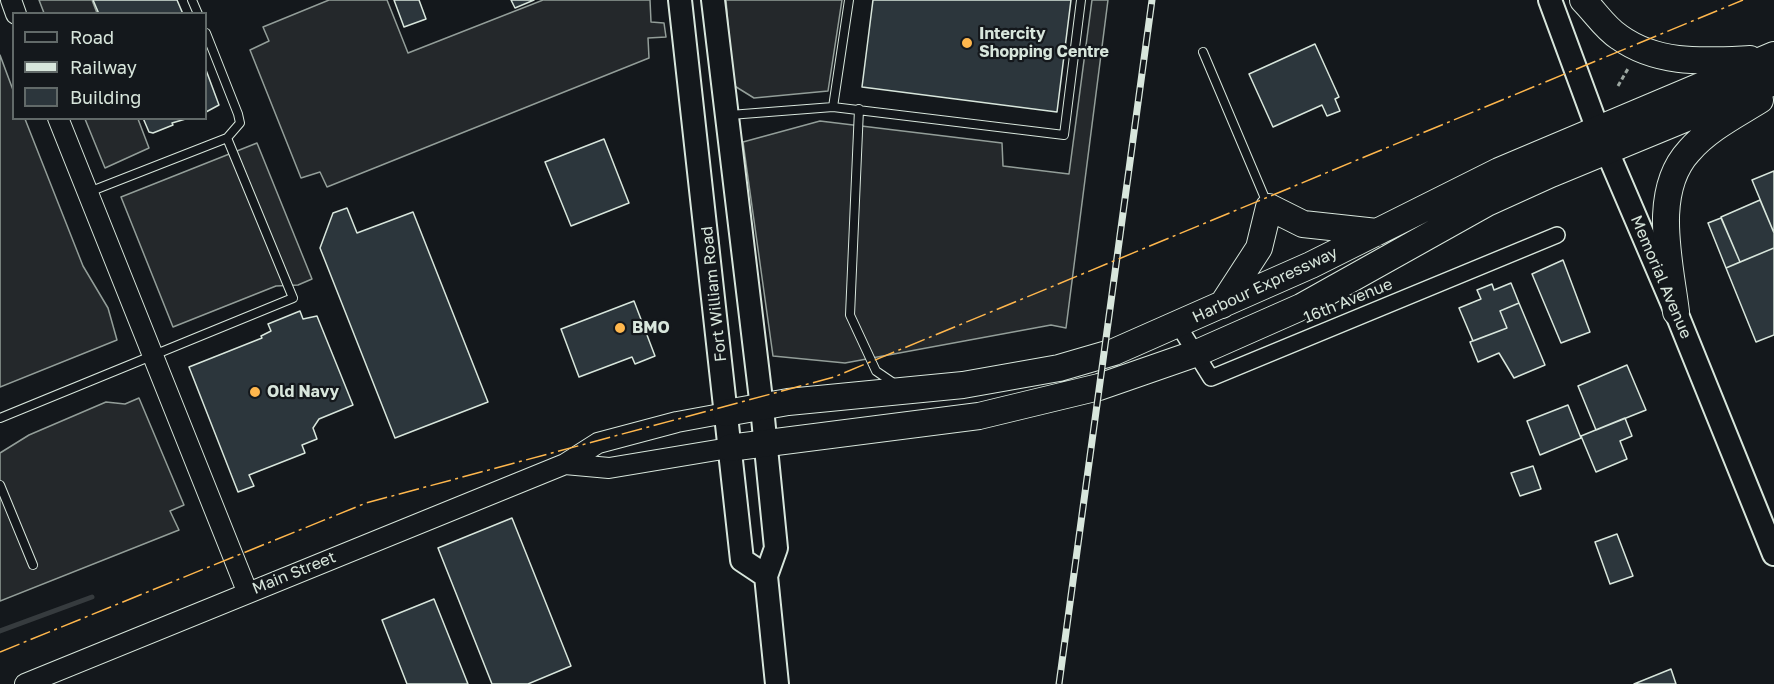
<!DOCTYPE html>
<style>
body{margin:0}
#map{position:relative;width:1774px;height:684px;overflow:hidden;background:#14181c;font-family:"Golos Text",sans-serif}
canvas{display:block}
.legend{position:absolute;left:12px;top:12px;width:195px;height:108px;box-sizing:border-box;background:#14181c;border:2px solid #626a69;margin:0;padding:8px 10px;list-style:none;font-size:18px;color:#d8e6dc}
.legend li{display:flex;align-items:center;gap:12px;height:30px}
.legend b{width:30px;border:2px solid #626a69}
</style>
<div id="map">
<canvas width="1774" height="684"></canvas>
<ul class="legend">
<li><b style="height:8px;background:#14181c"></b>Road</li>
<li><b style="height:8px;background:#d8e6dc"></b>Railway</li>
<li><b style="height:16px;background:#2c363c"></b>Building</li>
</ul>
</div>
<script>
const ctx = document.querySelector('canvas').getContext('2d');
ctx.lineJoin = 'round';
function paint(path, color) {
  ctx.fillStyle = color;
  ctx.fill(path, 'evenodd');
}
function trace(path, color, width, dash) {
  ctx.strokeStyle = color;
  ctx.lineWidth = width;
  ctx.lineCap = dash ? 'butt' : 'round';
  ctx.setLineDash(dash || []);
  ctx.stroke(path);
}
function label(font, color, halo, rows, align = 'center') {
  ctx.font = font + ' "Golos Text",sans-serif';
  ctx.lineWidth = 4.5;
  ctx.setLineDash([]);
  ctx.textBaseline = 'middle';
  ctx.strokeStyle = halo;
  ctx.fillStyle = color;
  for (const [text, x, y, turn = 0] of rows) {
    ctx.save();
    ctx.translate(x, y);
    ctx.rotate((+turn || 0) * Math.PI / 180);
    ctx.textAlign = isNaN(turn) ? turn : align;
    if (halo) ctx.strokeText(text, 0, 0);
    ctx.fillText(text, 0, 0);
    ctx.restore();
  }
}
const parking = new Path2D(`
 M39,0h53l5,13h-53z
 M329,0h58l21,53 135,-53h107l1,22 13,1 2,14 -18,1 1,20 -322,129 -7,-15 -19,6 -51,-128 19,-9 -6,-14z
 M726,0h116l-14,91 -74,7 -21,-13z
 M1092,0h16l-42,328 -15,-3 -206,38 -72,-7 -30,-214 77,-21 182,22 1,23 66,8z
 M0,55l13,35 1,28 11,1 58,147 25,42 9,32 -117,47z
 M85,119h53l11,29 -44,20z
 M257,143l55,136 -14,6 -22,1 -103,41 -52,-130z
 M139,398l45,107 -14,6 9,19 -179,71v-148l29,-18 77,-33 19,2z`);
paint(parking, '#24282b');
trace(parking, '#939e99', 1.5);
trace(new Path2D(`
 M0,631l92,-34`), '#363b3e', 5);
const building = new Path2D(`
 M93,0h84l6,14h-84z
 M394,0h25l7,19 -22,8z
 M511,0h23l-19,8z
 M873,0h198l-14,112 -195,-25z
 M1315,44l24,53 -4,2 5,12 -13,5 -5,-11 -49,22 -24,-53z
 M206,70l13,35 -13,7z
 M143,118h46l-17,5 1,2 -20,8 -4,-1z
 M604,139l25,64 -58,23 -26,-64z
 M1774,171v62l-22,-53z
 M1760,200l14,33v15l-34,14 -19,-45z
 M347,208l10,25 56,-21 75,190 -93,36 -75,-190 13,-35z
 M1721,218l19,44 -14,6 -18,-45z
 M1774,248v87l-18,7 -30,-74z
 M1563,260l27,72 -29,11 -29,-69z
 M1511,283l8,20 -19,8 7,17 -34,13 -14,-33 22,-9 -4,-9 15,-6 2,6z
 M634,301l21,55 -20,8 -3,-7 -53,20 -18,-48z
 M1519,303l26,62 -31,13 -15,-25 -21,9 -8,-20 37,-14 -7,-17z
 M300,311l3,8 14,-3 36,89 -34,14 -6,9 4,11 -15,6 3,8 -56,22 5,11 -16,6 -49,-125 73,-29 -1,-2 10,-5 -3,-7z
 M1627,365l19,45 -50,20 -18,-44z
 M1568,405l13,33 -41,17 -13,-34z
 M1625,418l7,18 -12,5 7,18 -31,13 -15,-36z
 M1533,466l8,23 -21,7 -9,-23z
 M512,518l59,148 -43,18h-36l-54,-136z
 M1617,534l16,42 -23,8 -15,-42z
 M434,599l34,85h-61l-25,-64z
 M1671,669l5,15h-42z`);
paint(building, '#2c363c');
trace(building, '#d8e6dc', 1.5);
const service = new Path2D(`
 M192,0l6,14
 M1203,52l64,151
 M833,107l16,-107
 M859,109l-9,206 26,56 19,13
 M730,115l103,-8 231,28 17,-135
 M89,192l138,-54 13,-15 -2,-9 -32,-81
 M0,418l293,-120 -66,-160
 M0,485l33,80`);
const minor = new Path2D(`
 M1178,325l33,53 346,-143`);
const tertiary = new Path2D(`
 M11,0l5,14
 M58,118l189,473
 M565,464l44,4 120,-20
 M25,684l540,-220 33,-21 79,-21 49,-9`);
const secondary = new Path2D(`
 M680,0l62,560 24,16
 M713,0l49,408 14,140 -10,28 11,108
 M1550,0l48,130 78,182 98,242`);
const primary = new Path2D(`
 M1583,0c12,12 22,28 36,37 39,28 85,24 131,22
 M1222,305l37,-57 10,-41 34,17 74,8
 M1676,312c-6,-50 -25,-120 13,-161 19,-22 47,-36 71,-51
 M726,413l62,-11 175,-17 96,-17 55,-16 197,-87 188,-94 275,-116
 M729,448l250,-32 120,-29 98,-34 104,-46 186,-104 64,-29 223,-92`);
trace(service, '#d8e6dc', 10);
trace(minor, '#d8e6dc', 18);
trace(tertiary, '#d8e6dc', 22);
trace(secondary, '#d8e6dc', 26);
trace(primary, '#d8e6dc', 28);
trace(new Path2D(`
 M1618,86l11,-19`), '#9da8a2', 3, [4.5, 3]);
trace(service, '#14181c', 8);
trace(minor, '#14181c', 15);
trace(tertiary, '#14181c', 20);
trace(secondary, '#14181c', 22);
trace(primary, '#14181c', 26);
const rail = new Path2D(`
 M1059,684l93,-684`);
trace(rail, '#d8e6dc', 7);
trace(rail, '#14181c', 4.5, [14]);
trace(new Path2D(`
 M0,652l366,-149 468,-126 909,-377`), '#ffb74d', 1.5, [21, 4.5, 3, 4.5]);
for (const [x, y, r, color] of [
 [967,43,6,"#ffb74d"],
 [620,328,6,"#ffb74d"],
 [255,392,6,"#ffb74d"]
]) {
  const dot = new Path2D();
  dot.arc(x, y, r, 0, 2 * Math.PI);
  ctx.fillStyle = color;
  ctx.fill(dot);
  trace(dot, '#14181c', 2);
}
label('bold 16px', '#d8e6dc', '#14181c', [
 ["Intercity",979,34],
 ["Shopping Centre",979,52],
 ["BMO",632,328],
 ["Old Navy",267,392]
], 'left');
label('16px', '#d8e6dc', '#14181c', [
 ["Memorial Avenue",1661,277,67],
 ["Harbour Expressway",1265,285,-25],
 ["Fort William Road",714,294,-96],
 ["16th Avenue",1348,301,-22],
 ["Main Street",294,573,-22]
]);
</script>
